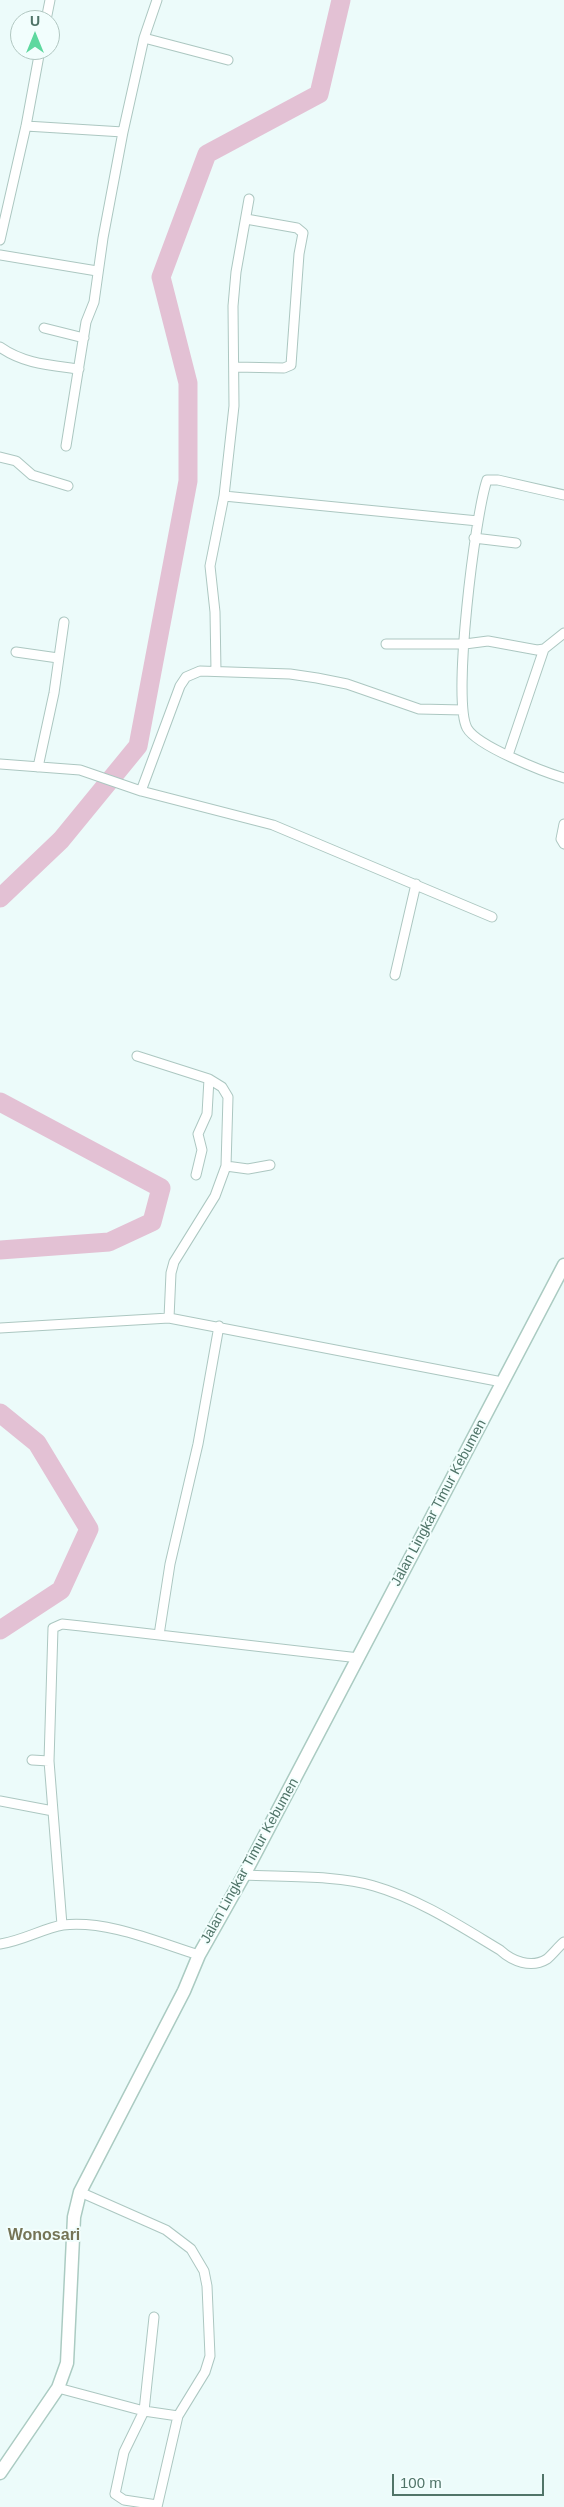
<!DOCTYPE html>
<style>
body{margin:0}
#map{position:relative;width:564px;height:2507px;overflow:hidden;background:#ecfbfa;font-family:Helvetica,sans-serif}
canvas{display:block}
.north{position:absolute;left:10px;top:10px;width:50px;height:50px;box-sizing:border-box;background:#f2fefd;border:1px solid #b1c7c1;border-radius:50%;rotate:0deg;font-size:14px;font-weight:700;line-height:20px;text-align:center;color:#507468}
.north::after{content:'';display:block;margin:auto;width:18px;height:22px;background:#5ed89f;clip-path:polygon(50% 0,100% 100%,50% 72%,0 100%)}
.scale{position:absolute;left:392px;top:2474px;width:152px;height:22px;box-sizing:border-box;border:2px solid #507468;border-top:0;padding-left:6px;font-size:15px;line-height:18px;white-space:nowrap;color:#507468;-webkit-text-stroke:4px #f2fefd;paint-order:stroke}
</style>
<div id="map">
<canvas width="564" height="2507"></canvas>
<div class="north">U</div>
<div class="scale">100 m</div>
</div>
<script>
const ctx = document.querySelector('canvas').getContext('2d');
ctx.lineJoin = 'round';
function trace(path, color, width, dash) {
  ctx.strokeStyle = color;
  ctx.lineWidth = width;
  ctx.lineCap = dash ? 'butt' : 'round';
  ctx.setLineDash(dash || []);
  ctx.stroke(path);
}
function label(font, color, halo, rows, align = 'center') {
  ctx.font = font + ' Helvetica,sans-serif';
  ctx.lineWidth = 4;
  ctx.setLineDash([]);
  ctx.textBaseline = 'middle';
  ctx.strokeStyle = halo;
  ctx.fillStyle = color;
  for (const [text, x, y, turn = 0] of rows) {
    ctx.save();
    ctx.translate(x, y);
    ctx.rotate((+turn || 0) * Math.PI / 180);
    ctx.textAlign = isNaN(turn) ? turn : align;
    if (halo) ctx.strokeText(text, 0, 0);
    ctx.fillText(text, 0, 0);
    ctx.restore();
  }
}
trace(new Path2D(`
 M0,898l61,-58 77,-94 50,-265v-98l-27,-106 46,-123 112,-60 22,-94
 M0,1102l161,86 -9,34 -43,20 -109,8
 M0,1413l37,30 52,86 -28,61 -61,40`), '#e3c1d4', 19);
const street = new Path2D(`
 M46,20l4,-20
 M144,38l84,22
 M26,126l97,6
 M0,240l26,-114 14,-76
 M0,255l97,16
 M44,328l40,10
 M0,347c24,17 50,18 79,22
 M235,367l49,1 7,-3 8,-111 4,-21 -6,-5 -51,-9
 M66,446l20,-124 8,-20 9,-64 20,-106 21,-94 13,-38
 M0,457l16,4 16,14 36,11
 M564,495l-66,-15h-11c-12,35 -35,220 -20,248 10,18 77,44 97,50
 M224,496l254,25
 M474,538l42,5
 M386,644h79l23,-3 49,9 7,-1 20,-16
 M16,652l42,6
 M216,671l-1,-59 -5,-46 14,-70 10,-90 -1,-100 3,-34 13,-73
 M508,755l36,-106
 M0,764l80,6 61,21 132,34 219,92
 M38,767l16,-74 10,-71
 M141,791l39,-105 6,-9 14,-6 90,3 27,4 30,6 72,25 44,1
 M564,824l-3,15 3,5
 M395,975l21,-91
 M137,1056l72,23 13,8 6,10 -2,69 -11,30 -41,66 -3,11 -2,45
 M226,1166l22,3 22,-4
 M196,1175l6,-25 -4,-16 9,-20 2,-35
 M0,1328l169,-10 333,64
 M159,1635l11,-71 28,-120 21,-118
 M32,1760l17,1
 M0,1801l53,10
 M244,1875c38,2 95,0 130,11 45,13 86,40 126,64 12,11 31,19 47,9 6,-5 11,-12 17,-17
 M62,1925l-13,-164 4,-133 9,-4 19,2 278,32
 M0,1944c22,-3 44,-16 63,-19 45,-5 94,17 136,30
 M80,2192l86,38 25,19 13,22 3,15 3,70 -5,16 -27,44 -21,91
 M154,2317l-10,94 -20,41 -9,42 9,6 33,5
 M58,2388l86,23 34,5`);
const secondary = new Path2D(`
 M0,2473l58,-85 9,-25 7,-146 6,-25 104,-201 15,-36 45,-80 320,-610`);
trace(street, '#acc7c1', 11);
trace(secondary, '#abcbc2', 15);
trace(street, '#fff', 9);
trace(secondary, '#fff', 12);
label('14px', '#507468', '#f2fefd', [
 ["Jalan Lingkar Timur Kebumen",439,1503,-62],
 ["Jalan Lingkar Timur Kebumen",250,1861,-61]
]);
label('bold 16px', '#757456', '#f2fefd', [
 ["Wonosari",44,2236]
]);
</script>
